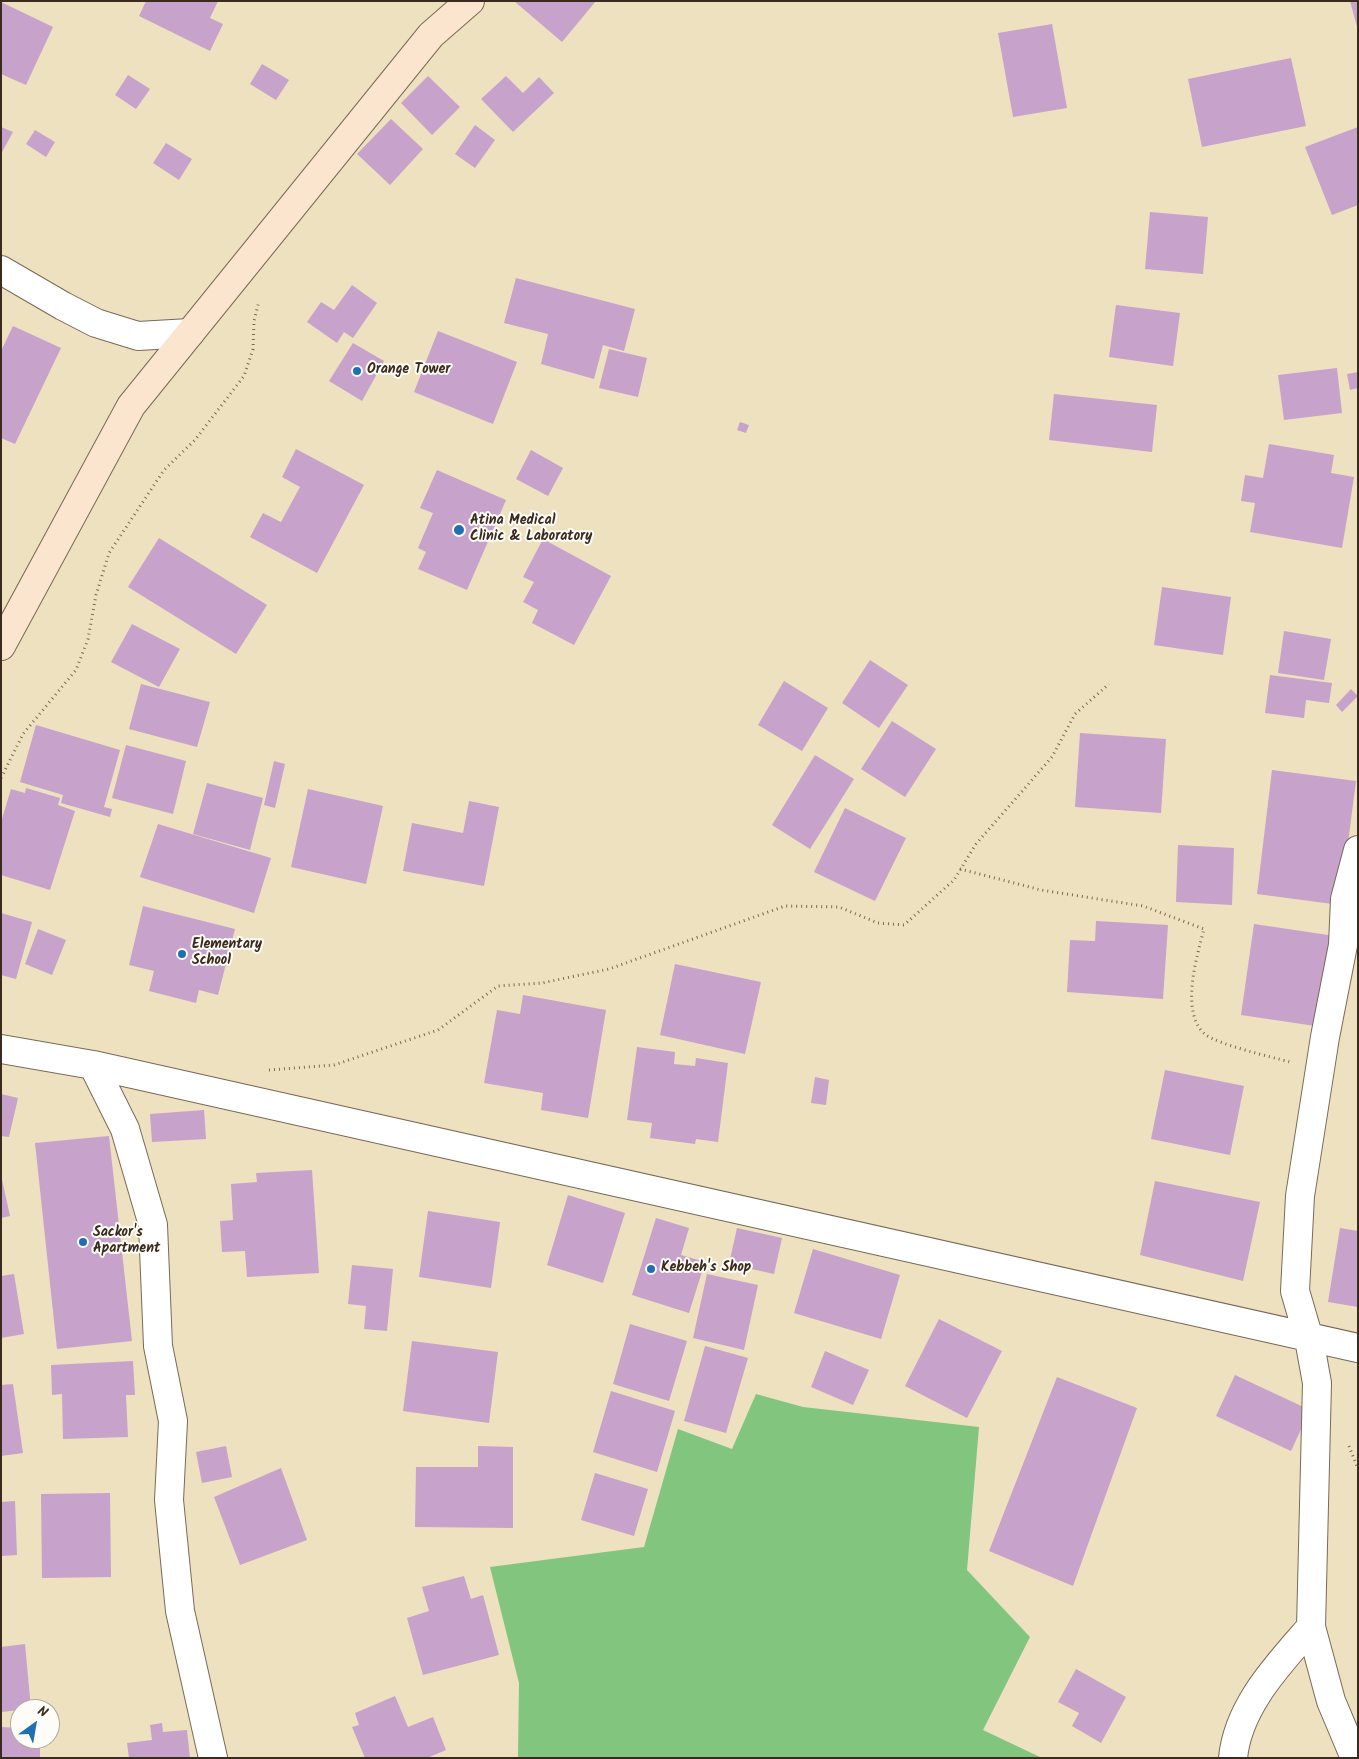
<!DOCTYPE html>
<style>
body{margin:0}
#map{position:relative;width:1359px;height:1759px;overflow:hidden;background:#ede1c0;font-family:Kalam,sans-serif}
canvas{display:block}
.frame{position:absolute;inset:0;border:2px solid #3b2a1e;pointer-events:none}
.north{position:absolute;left:10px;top:1699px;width:50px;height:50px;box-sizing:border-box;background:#fdfcf7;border:1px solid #afa8a0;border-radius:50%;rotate:32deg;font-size:14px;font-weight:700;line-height:20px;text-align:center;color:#3b2a1e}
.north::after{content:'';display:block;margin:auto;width:18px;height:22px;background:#1f6fb2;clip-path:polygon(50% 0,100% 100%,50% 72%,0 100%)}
</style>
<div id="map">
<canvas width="1359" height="1759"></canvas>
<div class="frame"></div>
<div class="north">N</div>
</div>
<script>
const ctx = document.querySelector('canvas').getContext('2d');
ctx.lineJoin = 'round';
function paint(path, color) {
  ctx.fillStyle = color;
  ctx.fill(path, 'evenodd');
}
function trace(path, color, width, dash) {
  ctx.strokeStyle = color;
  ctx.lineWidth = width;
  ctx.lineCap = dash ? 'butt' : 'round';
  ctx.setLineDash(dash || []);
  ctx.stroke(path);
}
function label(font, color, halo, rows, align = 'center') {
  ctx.font = font + ' Kalam,sans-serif';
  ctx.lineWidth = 4;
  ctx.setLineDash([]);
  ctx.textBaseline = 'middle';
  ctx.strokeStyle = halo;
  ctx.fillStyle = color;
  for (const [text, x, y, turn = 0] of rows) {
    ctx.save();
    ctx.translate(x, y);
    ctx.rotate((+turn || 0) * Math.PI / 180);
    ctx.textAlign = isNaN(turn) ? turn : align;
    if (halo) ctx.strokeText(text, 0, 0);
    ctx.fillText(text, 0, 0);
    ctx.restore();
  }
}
paint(new Path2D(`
 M756,1394l47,13 176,20 -12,143 63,67 -47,93 59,28h-524l1,-75 -29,-116 154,-20 34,-118 54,20z`), '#81c57f');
paint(new Path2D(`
 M146,1h72l-8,17 13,6 -13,27 -71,-35z
 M514,1h82l-34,41z
 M1350,1h8v26h-1z
 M1,2l52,25 -27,58 -25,-11z
 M1052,24l15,84 -54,9 -15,-84z
 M1291,58l15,68 -104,21 -14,-68z
 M262,64l27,16 -13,20 -26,-16z
 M128,75l22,14 -14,20 -21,-14z
 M428,76l32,31 -28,28 -31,-32z
 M506,76l17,17 16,-16 15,16 -41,39 -32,-33z
 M391,119l32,30 -33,36 -33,-31z
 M475,125l20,15 -20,28 -20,-14z
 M1,127l12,5 -12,22z
 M1358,127v78l-26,10 -27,-68z
 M35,130l20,12 -9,15 -20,-13z
 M166,143l26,16 -13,21 -26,-17z
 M1150,212l58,5 -5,57 -58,-5z
 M516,278l119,31 -11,42 -21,-6 -9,34 -53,-15 7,-30 -44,-11z
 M352,285l25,18 -24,35 -9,-6 -7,11 -30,-21 14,-20 13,8z
 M1116,305l64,8 -7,53 -64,-9z
 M13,326l48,22 -46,96 -14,-6v-87z
 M438,331l79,31 -24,62 -79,-32z
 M353,343l31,18 -22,40 -33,-20z
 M609,349l38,9 -9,39 -39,-9z
 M1337,368l5,45 -58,7 -6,-45z
 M1358,372v16l-8,2 -3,-16z
 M1054,394l103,11 -5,47 -103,-12z
 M740,422l9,3 -3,8 -9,-3z
 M1269,444l65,11 -3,18 23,4 -12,71 -92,-16 5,-29 -14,-2 4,-26 18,3z
 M296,449l68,36 -47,88 -67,-36 13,-24 18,9 19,-35 -18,-10z
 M531,450l32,18 -15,28 -32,-17z
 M437,470l69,30 -39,90 -49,-21 8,-17 -8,-4 15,-35 -13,-5z
 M159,538l108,67 -31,49 -108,-67z
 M543,539l68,37 -37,69 -42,-22 6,-13 -15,-8 11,-20 -11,-5z
 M1162,587l69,10 -8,58 -69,-10z
 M132,624l48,25 -21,38 -48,-25z
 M1284,631l47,8 -7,41 -46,-7z
 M870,660l38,25 -29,43 -37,-25z
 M1270,675l62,8 -3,20 -23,-3 -2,18 -39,-5z
 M784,681l44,27 -26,43 -44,-26z
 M141,684l69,18 -13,45 -68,-18z
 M1351,689l7,7 -16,16 -6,-7z
 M892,721l44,28 -31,48 -44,-28z
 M36,725l84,25 -16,57 8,2 -2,8 -49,-14 2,-8 -43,-13z
 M1080,733l86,6 -5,74 -86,-6z
 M126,745l60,16 -13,53 -61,-16z
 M815,755l39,24 -44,70 -38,-24z
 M274,761l11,3 -10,44 -11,-3z
 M1272,770l84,11 -16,124 -83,-11z
 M207,783l56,15 -13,52 -57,-16z
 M26,788l34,10 -2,7 17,6 -25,79 -49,-15v-53l10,-33 14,4z
 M308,789l75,17 -17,78 -75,-17z
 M469,801l30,6 -15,79 -81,-15 9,-48 51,10z
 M845,808l61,30 -31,63 -61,-29z
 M158,824l113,34 -17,55 -114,-36z
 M1178,845l56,3 -2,57 -56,-3z
 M143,906l92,23 -17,66 -19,-5 -3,13 -47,-12 5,-20 -25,-6z
 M1,913l31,9 -16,57 -15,-4z
 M1096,921l72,4 -5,74 -96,-7 3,-52 25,1z
 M1254,924l81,12 -13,91 -81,-12z
 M38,929l28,11 -14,35 -27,-11z
 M675,964l86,18 -16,72 -85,-19z
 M523,995l83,15 -18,108 -47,-8 2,-17 -59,-10 13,-73 23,4z
 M637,1047l38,5 -1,12 21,2 1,-8 32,5 -10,79 -22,-3 -1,5 -45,-6 2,-15 -25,-3z
 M1165,1070l79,16 -14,69 -79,-16z
 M815,1077l14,3 -3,25 -15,-2z
 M1,1094l17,4 -9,39 -8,-1z
 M204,1110l2,29 -54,3 -2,-28z
 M109,1136l23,205 -75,8 -22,-206z
 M312,1170l7,103 -72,4 -2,-26 -23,1 -2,-31 13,-1 -2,-36 26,-2 -1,-9z
 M1,1175l9,41 -9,2z
 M1155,1181l105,21 -17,79 -103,-26z
 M568,1195l57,18 -22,70 -56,-18z
 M428,1211l72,11 -9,66 -72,-11z
 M656,1218l33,10 -8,27 24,7 -16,51 -57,-18z
 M737,1228l45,10 -8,36 -45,-10z
 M1340,1228l18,3v76l-30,-5z
 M813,1249l87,26 -19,64 -87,-26z
 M352,1265l41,4 -6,62 -23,-2 2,-23 -18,-2z
 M14,1274l10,60 -23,4v-62z
 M707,1274l51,11 -14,65 -51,-12z
 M939,1319l63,32 -35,67 -62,-32z
 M630,1324l57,17 -18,60 -56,-17z
 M412,1341l86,11 -9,71 -86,-12z
 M705,1346l43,12 -22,75 -42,-12z
 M825,1351l44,19 -16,35 -42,-18z
 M133,1361l2,34h-9l2,42 -65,2 -1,-45 -10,1 -1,-30z
 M1235,1375l75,35 -19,41 -75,-35z
 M1057,1377l80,31 -64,178 -84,-35z
 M13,1384l10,69 -22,3v-71z
 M611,1391l64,20 -18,61 -64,-20z
 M226,1446l6,31 -30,6 -6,-31z
 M478,1446l35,1v81l-98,-1 1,-60h62z
 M281,1468l26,72 -67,25 -26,-68z
 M595,1473l53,16 -14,47 -53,-16z
 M110,1493l1,84 -69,1 -1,-84z
 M15,1501l2,54 -16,1v-54z
 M464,1576l7,23 12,-4 16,60 -76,20 -16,-57 22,-7 -7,-24z
 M25,1644l6,65 -30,3v-65z
 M1076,1669l50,28 -25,46 -29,-17 7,-13 -21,-11z
 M395,1696l13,31 25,-10 13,33 -19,8h-62l-13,-31 7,-2 -4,-12z
 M162,1723l1,9 24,-2 3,28h-61l-2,-15 25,-3 -2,-15z
 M1,1727l19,1v11h20v19h-39z`), '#c7a2cb');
const street = new Path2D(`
 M1,270l62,36 33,17 42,13 52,-3
 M1,1049l92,16 1265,283
 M93,1065l32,64 28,96 5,121 15,75 -4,79 11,111 33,147
 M1233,1758c5,-52 45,-93 78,-131
 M1355,1758l-24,-57 -20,-74 6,-244 -8,-44 -14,-48 5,-95 25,-159 18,-92 2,-46 13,-49`);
const secondary = new Path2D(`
 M1,646l130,-240 300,-371 39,-34`);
trace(street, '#796a57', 30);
trace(secondary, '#796a57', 30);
trace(new Path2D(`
 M1,778l22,-44 53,-64 12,-31 8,-44 13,-42 55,-83 31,-30 49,-64 9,-27 1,-28 5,-20
 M960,869l81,21 102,16 61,23c-7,27 -25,85 2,106 14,10 65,22 84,27
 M269,1070l65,-5 104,-35 60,-44 44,-3 67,-14 176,-63 54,1 39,16 26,2 50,-45 22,-36 76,-87 23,-43 34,-30
 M1349,1446l9,23`), '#796a57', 3, [1, 4]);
trace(street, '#fff', 28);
trace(secondary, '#fce5cf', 28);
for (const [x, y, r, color] of [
 [357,371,5,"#1f6fb2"],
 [459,530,6,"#1f6fb2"],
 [182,954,5,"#1f6fb2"],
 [83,1242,5,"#1f6fb2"],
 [651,1269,5,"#1f6fb2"]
]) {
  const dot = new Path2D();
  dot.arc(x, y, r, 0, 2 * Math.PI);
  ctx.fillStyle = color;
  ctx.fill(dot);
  trace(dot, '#fdfcf7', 2);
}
label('bold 14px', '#3b2a1e', '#fdfcf7', [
 ["Orange Tower",367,371],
 ["Atina Medical",470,522],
 ["Clinic & Laboratory",470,538],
 ["Elementary",192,946],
 ["School",192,962],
 ["Sackor's",93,1234],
 ["Apartment",93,1250],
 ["Kebbeh's Shop",661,1269]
], 'left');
</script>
